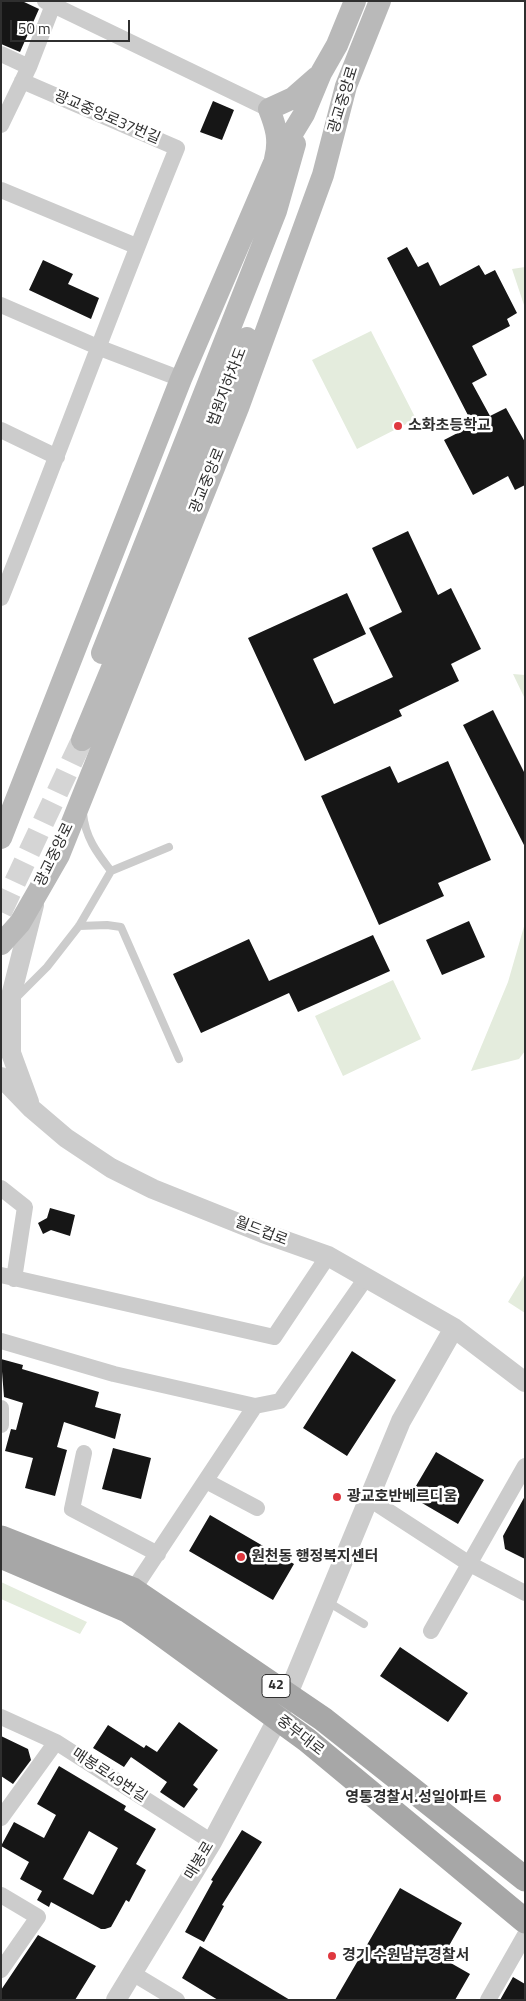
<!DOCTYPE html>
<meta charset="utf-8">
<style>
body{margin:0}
#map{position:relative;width:526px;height:2001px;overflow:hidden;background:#fff;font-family:"Titillium Web",sans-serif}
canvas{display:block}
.frame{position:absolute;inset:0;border:2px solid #2f2f2f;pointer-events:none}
.scale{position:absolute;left:10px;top:20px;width:120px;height:22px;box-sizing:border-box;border:2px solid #2f2f2f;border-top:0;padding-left:6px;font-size:15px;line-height:18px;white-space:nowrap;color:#2f2f2f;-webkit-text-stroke:4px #fff;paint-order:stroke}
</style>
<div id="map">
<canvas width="526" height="2001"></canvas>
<div class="frame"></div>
<div class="scale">50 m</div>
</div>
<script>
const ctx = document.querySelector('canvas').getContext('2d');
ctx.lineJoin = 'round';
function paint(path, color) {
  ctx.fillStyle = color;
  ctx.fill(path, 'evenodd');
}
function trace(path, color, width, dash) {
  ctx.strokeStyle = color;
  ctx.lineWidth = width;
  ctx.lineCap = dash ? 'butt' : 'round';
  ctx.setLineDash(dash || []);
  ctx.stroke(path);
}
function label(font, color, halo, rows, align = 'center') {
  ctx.font = font + ' "Titillium Web","Noto Sans KR",sans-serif';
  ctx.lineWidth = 5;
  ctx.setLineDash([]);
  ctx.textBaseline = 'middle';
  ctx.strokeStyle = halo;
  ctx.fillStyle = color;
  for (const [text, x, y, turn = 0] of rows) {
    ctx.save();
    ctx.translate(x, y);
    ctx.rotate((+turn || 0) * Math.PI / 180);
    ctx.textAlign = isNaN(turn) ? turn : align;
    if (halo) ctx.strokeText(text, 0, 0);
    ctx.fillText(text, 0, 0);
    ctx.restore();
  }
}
paint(new Path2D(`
 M525,267v41l-13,-39z
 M371,331l45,88 -59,30 -45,-89z
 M513,674l12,1v24z
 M525,923v128l-6,8 -48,12 37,-89z
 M393,980l28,59 -78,37 -28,-60z
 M525,1274v39l-17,-11z
 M1,1582l86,40 -7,12 -79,-35z`), '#e4ecdd');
paint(new Path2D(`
 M1,1h21l17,8 -19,43 -19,-8z
 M213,101l21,9 -12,30 -22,-8z
 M407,247l11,20 10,-5 12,24 39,-21 6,10 10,-5 22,43 -10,6 3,7 -38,20 15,29 -15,8 18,33 16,-8 19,34v43l-10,5 -7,-14 -35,19 -29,-55 29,-15 -86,-167z
 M43,260l30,14 -5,10 31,14 -8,21 -62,-29z
 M408,531l30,64 13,-7 30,61 -30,15 8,17 -60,29 3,6 -97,45 -57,-123 99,-45 19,41 -53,25 21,45 59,-27 -24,-49 33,-16 -30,-64z
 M493,710l32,64v73l-62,-122z
 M448,761l43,99 -53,23 6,13 -65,29 -58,-129 69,-30 8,17z
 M469,921l16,36 -43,18 -16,-35z
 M373,935l17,36 -92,41 -9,-19 -88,40 -28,-59 76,-35 20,42z
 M50,1208l25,7 -5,21 -19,-6 -8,4 -5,-11 9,-5z
 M352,1351l44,29 -49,76 -44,-28z
 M1,1359l22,6 -1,4 77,23 -4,15 26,7 -6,25 -51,-17 -7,25 10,3 -12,46 -30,-8 8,-30 -28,-7 6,-22 5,1 7,-27 -19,-6z
 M113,1448l38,10 -10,41 -39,-10z
 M436,1452l48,28 -26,44 -48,-28z
 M525,1496v63l-20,-10 -2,-13z
 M210,1515l84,49 -21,36 -84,-49z
 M400,1647l68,46 -20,29 -68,-46z
 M179,1722l39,28 -25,35 5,4 -14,19 -24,-16 7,-10 -36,-25 -7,10 -31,-19 15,-23 36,23 2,-3 11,7z
 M1,1736l27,13 3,11 -18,24 -12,-8z
 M59,1766l67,40 -2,4 32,19 -20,35 10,6 -17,32 -3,-2 -15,27 -6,2h-4l-50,-27 -2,5 -12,-7 5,-9 -22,-12 9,-17 -28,-16 13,-24 30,16 12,-23 -19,-11zM89,1831l29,17 -25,47 -30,-16z
 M242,1830l20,12 -40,63 2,1 -20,36 -19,-10 28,-51 -2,-1z
 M400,1888l62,35 -20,35 28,16 -15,26h-120z
 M38,1935l58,31 -21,34h-74v-10z
 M200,1946l90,54h-72l-36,-22z
 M513,1977l12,7v16h-25z`), '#161616');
trace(new Path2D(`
 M1,912l81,-172`), '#d5d5d5', 22, [22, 11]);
trace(new Path2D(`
 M83,813c2,24 14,40 28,58
 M79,926l28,-1 14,2 58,132
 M17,997l30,-30 32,-41 32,-55 58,-24
 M328,1602l36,22`), '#ccc', 8);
trace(new Path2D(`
 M45,1l224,108
 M1,54l28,13
 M1,125l28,-58 24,-62
 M1,190l135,56
 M1,305l99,43 81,31
 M1,430l56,27
 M1,598c60,-150 115,-301 176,-450l-155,-67
 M1,1188l24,19 -11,72
 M1,1275l273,62 54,-81
 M1,1341l113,33 141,32 -122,184
 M255,1406l25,-5 86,-123
 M1,1408v17
 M84,1453l-12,56 86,45
 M206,1481l51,27
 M368,1498l100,65 57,30
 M431,1631l94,-165
 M1,1717l55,25 156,100
 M1,1818l55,-76
 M1,1895l37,22 -37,53
 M132,1973l45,27
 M488,2000l37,-65`), '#ccc', 16);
trace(new Path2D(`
 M1,1077l31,32 34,29 45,30 42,21 110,44 65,23 126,72 71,54
 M29,1102l-18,-49v-57l23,-91
 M116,2000l96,-158 66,-124 123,-297 53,-93`), '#ccc', 20);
trace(new Path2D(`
 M275,159c5,-19 1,-32 -6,-50l24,-11 24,-21
 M102,653l174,-442 19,-67
 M82,740l127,-305 38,-97
 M1,838l180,-459 92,-214 31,-51 17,-41 16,-28 18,-44
 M1,944l19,-21 39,-68 179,-447 85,-233 23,-89 34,-85`), '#b9b9b9', 22);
trace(new Path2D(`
 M1,1538l132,52 190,129 202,160
 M1,1556l126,54 22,15 158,115 218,181`), '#a7a7a7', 25);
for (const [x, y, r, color] of [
 [398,426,5,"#df383f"],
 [337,1497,5,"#df383f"],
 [241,1557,5,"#df383f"],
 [497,1798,5,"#df383f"],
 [332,1956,5,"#df383f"]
]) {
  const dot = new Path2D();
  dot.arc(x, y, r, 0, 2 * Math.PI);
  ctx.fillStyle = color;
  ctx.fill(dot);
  trace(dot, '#fff', 2);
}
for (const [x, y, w] of [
 [276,1686,28]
]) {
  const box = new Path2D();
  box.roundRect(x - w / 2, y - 11.5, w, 23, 4);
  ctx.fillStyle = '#fff';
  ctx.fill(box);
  trace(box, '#2f2f2f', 1);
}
label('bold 14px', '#2f2f2f', null, [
 ["42",276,1686]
]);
label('15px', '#2f2f2f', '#fff', [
 ["광교중앙로",344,100,-73],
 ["광교중앙로37번길",107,118,23],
 ["법원지하차도",228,387,-69],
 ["광교중앙로",208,481,-68],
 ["광교중앙로",55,855,-64],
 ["월드컵로",261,1232,21],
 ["중부대로",300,1736,38],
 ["매봉로49번길",109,1776,33],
 ["매봉로",200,1861,-59]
]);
label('bold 15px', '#2f2f2f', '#fff', [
 ["소화초등학교",408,426],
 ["광교호반베르디움",347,1497],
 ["원천동 행정복지센터",251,1557],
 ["영통경찰서.성일아파트",487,1798,"right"],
 ["경기 수원남부경찰서",342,1956]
], 'left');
</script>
